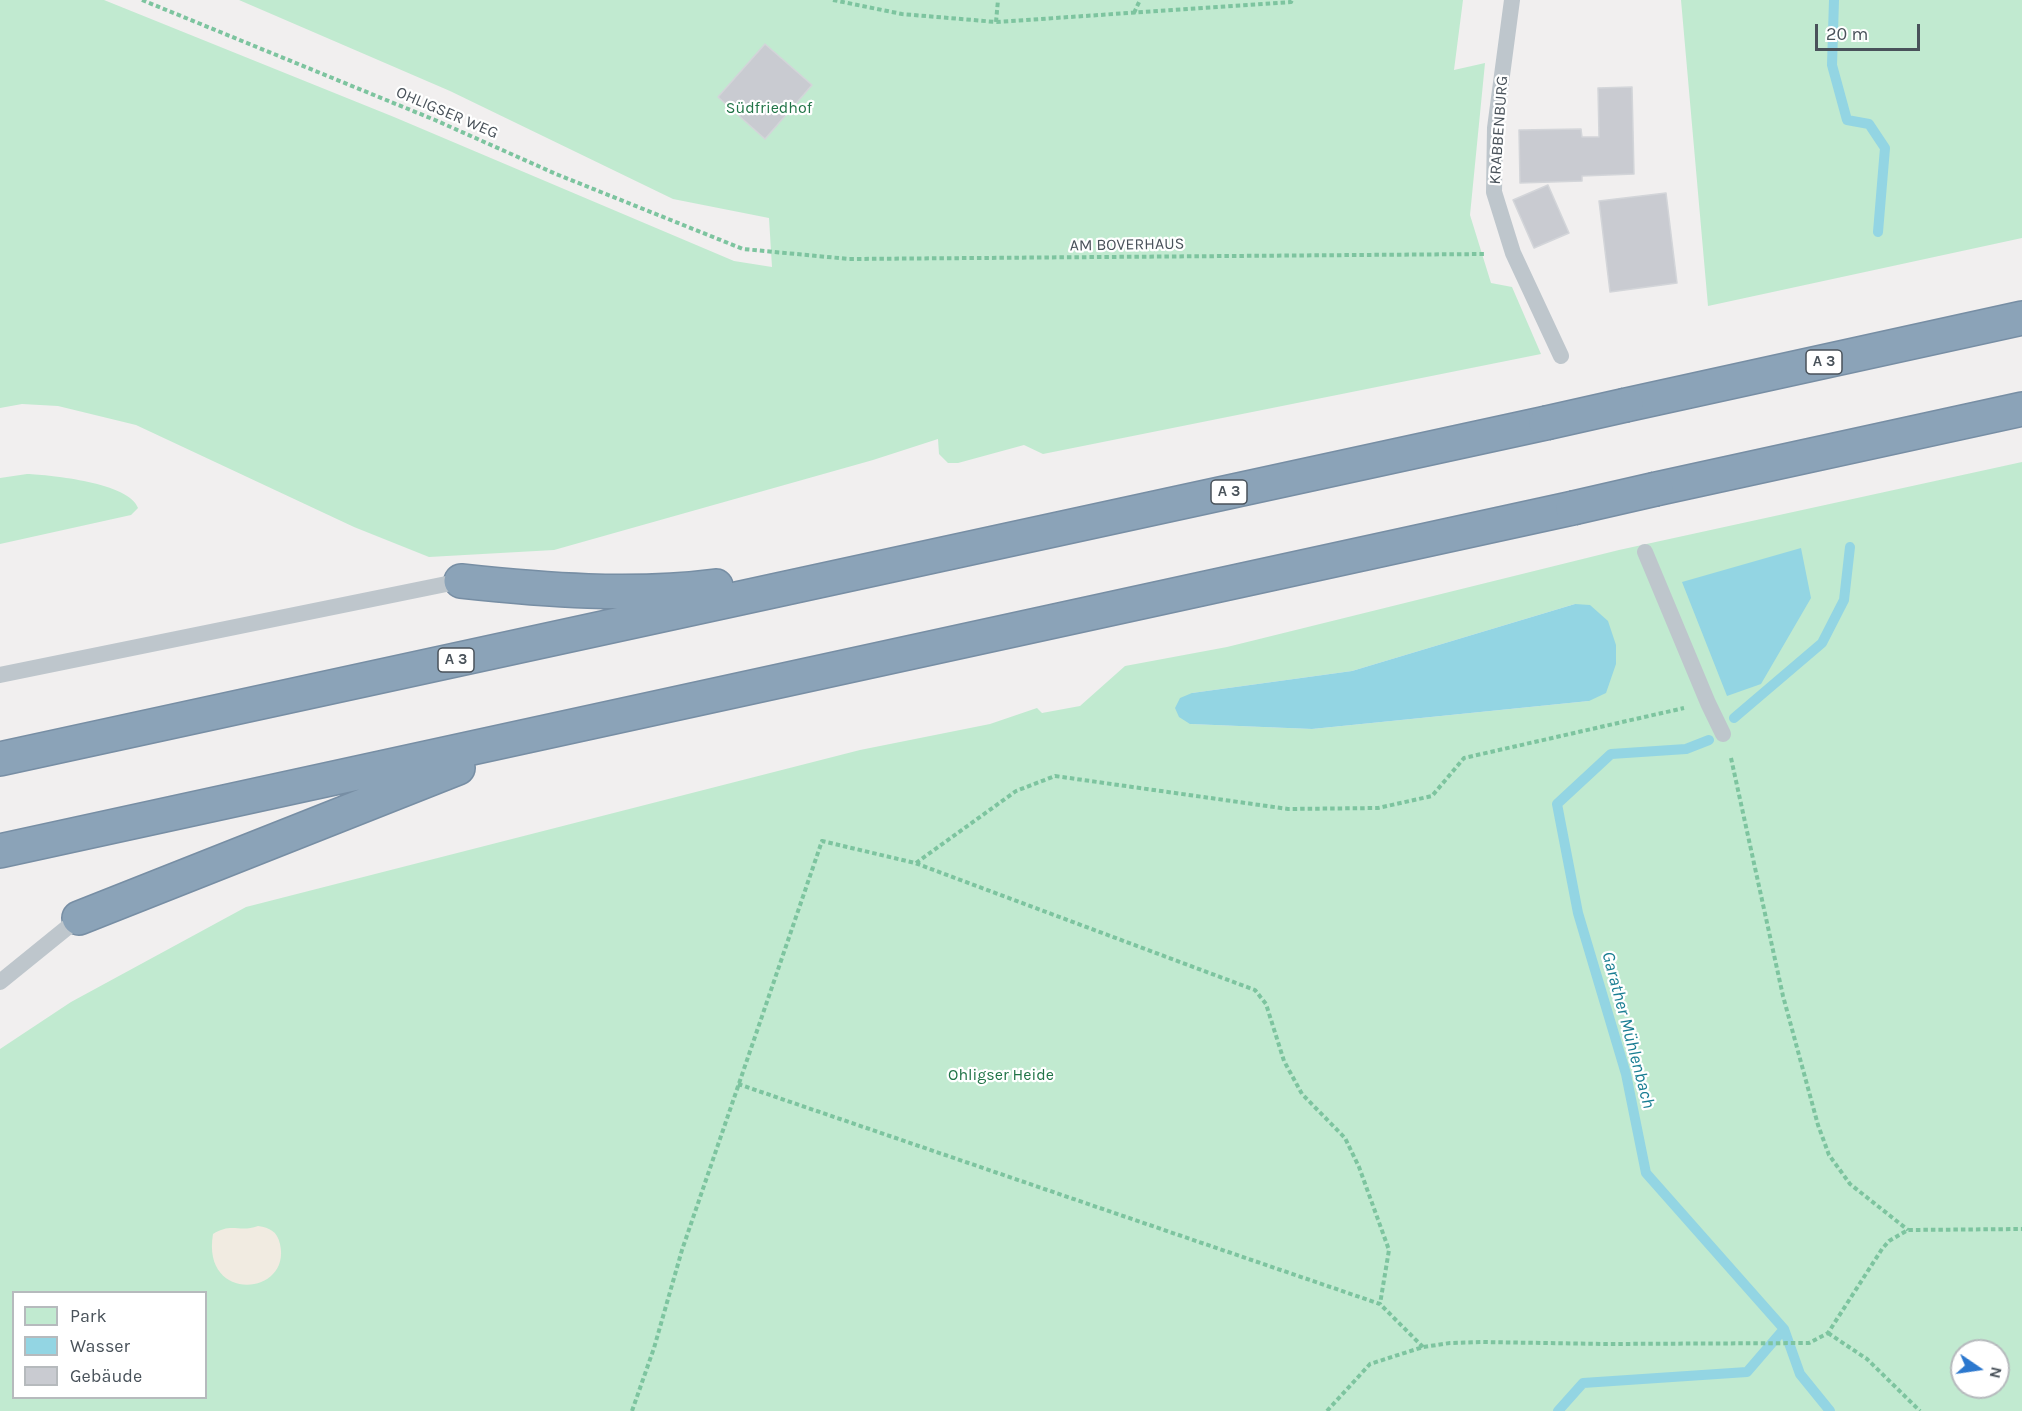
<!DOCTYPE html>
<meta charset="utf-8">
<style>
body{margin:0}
#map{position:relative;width:2022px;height:1411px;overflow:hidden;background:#f1efef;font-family:Karla,sans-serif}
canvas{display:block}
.legend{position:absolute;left:12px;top:1291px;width:195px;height:108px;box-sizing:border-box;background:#fff;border:2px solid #b6babd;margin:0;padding:8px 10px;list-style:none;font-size:18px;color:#49525a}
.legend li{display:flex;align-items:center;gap:12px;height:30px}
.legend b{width:30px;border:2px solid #b6babd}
.north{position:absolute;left:1950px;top:1339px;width:60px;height:60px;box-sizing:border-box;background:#fff;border:2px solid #b6babd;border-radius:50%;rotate:103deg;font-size:16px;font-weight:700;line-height:24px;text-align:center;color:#49525a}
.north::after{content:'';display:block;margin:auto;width:21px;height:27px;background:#2c78ce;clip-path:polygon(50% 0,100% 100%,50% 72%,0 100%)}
.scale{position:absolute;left:1815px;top:24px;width:105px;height:27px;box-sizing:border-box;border:3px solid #49525a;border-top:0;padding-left:8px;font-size:18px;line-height:21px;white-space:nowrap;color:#49525a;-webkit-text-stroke:4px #fff;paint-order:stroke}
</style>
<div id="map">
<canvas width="2022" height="1411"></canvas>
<ul class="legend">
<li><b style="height:16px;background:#c1ead0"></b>Park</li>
<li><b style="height:16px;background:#93d5e3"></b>Wasser</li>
<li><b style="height:16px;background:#c9cbd1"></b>Gebäude</li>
</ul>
<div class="north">N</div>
<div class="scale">20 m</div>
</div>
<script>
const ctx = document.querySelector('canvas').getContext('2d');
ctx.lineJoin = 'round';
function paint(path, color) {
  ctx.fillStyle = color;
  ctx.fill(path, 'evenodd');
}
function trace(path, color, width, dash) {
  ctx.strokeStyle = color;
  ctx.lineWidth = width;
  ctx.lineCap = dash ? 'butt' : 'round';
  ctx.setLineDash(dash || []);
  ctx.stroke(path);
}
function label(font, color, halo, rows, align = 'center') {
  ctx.font = font + ' Karla,sans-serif';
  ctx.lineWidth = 4.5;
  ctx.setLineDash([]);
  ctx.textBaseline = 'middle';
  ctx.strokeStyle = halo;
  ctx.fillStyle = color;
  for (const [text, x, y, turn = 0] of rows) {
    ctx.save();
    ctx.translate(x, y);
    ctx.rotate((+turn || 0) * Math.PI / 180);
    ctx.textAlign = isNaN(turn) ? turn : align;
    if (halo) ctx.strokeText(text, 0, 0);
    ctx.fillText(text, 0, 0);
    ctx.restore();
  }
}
paint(new Path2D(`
 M0,0h104l290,117 340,144 38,6 -3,-49 -96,-19 -223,-108 -211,-91h1224l-9,70 31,-7 -15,152 21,68 21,4 29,67 -498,100 -19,-9 -66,18h-10l-9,-9 -1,-15 -65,21 -319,90 -125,7 -75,-30 -218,-102 -78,-19 -36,-2 -22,4z
 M1681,0h341v238l-314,68z
 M2022,462v949h-2022v-362l71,-47 175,-95 614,-157 130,-26 47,-16 5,5 38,-7 45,-40 102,-19 392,-97zM1575,604l14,97 -277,28 -122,-5 2,-31 160,-22zM14,1292h192v106h-192zM1962,1351h36v36h-36z
 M27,474c24,1 103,9 111,34l-7,7 -131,29v-66z`), '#c1ead0');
paint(new Path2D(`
 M258,1226c12,2 19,5 22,18 12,52 -79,60 -67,-10 19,-12 26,-1 45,-8z`), '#f1ebe1');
paint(new Path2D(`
 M1801,548l10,50 -50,86 -34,12 -45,-114z
 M1575,604l15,1 18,16 8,24v19l-10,29 -17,8 -277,28 -122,-5 -11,-7 -4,-9 5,-10 12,-5 160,-22z`), '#93d5e3');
trace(new Path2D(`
 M1834,0l-2,65 15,55 22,4 16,24 -7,84
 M1734,718l88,-75 22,-43 6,-53
 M1709,740l-23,9 -75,5 -54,50 21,109 48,161 20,99 138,156 16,45 30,37
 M1558,1411l25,-28 164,-11 37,-43`), '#93d5e3', 10);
const building = new Path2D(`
 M765,44l47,41 -47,54 -47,-42z
 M1632,87l2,87 -52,2v5l-62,2 -1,-53 62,-1 1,8h17l-1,-49z
 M1548,185l21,48 -35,15 -21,-48z
 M1666,193l11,90 -67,9 -11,-91z`);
paint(building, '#c9cbd1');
trace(building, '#d3d5d9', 1.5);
const highway = new Path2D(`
 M1626,405l396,-87
 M1656,489l366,-80
 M461,581c84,9 170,16 255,5
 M0,759l1546,-336
 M0,851l1573,-343
 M79,918l379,-150`);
trace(highway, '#778ea4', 36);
trace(new Path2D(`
 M142,0l293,120 121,54 187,75 106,10 636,-5
 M833,0l69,14 94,8 295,-20 1,-2
 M1134,13l6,-13
 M996,22l2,-22
 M1731,758l52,238 35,129 11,30 21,29 58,46
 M916,863l100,-72 39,-15 233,33 90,-1 54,-12 32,-38 220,-50
 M738,1084l642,220 43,43
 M1828,1333l39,26 53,52
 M632,1411l22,-63 28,-98 140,-409 93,22 340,127 11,14 18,57 18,33 43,44 14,29 30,83 -9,54
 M1327,1411l43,-47 53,-17 27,-4 32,-1 124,2 203,-1 19,-10 54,-84 7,-8 19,-11 114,-1`), '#7dc49f', 4, [4.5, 3]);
trace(new Path2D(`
 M1512,0l-17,128 -1,64 19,61 48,103
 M1645,552l63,151 15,31
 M0,675l461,-94
 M0,982l79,-64`), '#bec6cc', 16);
trace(highway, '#8ba3b8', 33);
const highwayBridge = new Path2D(`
 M1546,423l80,-18
 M1573,508l83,-19`);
trace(highwayBridge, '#778ea4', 36, []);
trace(highwayBridge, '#8ba3b8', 33);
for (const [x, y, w] of [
 [1824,362,36],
 [1229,492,36],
 [456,660,36]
]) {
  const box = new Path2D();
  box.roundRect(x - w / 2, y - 12, w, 24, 4.5);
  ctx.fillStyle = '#fff';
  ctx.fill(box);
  trace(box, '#49525a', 1.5);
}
label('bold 15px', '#49525a', null, [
 ["A 3",1824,362],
 ["A 3",1229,492],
 ["A 3",456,660]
]);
label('16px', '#217447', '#fff', [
 ["Südfriedhof",769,108],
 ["Ohligser Heide",1001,1075]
]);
label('16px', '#49525a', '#fff', [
 ["OHLIGSER WEG",447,113,23],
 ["KRABBENBURG",1499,130,-86],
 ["AM BOVERHAUS",1127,245,-1]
]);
label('italic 18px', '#1a7e93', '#fff', [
 ["Garather Mühlenbach",1628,1030,75]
]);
</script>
